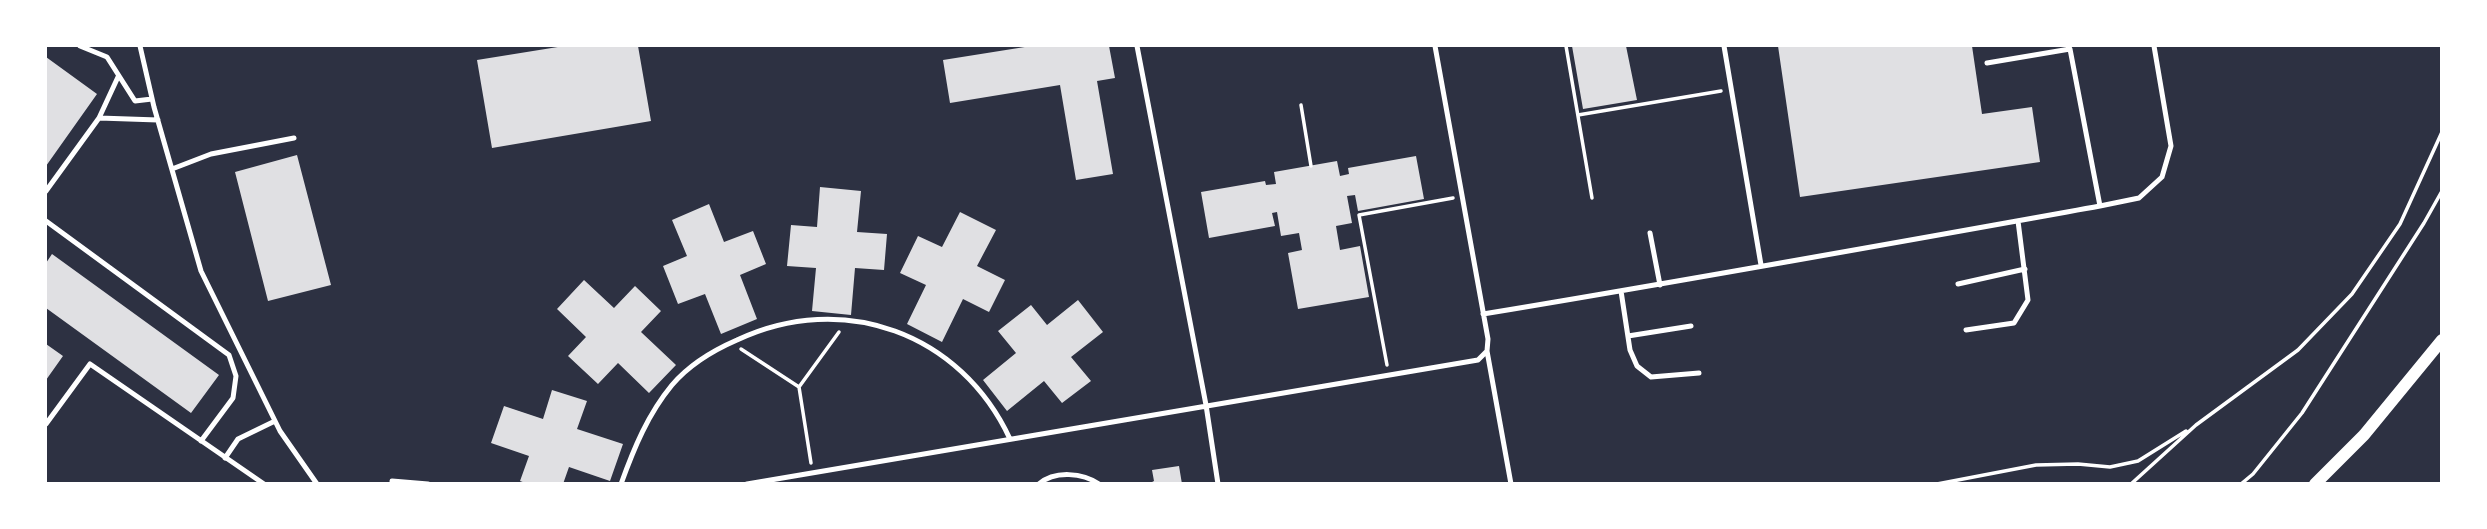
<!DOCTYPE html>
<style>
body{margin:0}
#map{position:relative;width:2487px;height:529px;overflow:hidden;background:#2d3142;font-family:"PT Sans Narrow",sans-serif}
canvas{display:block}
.frame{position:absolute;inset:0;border:47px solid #fff;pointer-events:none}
</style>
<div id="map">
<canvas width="2487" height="529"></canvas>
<div class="frame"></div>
</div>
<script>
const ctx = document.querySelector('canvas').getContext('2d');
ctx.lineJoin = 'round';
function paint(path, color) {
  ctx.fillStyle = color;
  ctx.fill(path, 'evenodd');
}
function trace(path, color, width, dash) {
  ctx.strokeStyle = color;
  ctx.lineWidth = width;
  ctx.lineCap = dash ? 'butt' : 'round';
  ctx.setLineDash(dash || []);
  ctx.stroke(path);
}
paint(new Path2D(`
 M564,46h74l13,75 -159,27 -15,-88z
 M1031,46h78l6,32 -18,3 16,93 -37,6 -16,-95 -110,18 -7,-43z
 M1572,46h54l11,54 -54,9z
 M1778,46h194l10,68 50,-7 8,55 -240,35z
 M46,57l51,37 -51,72z
 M297,155l34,130 -63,16 -33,-129z
 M1416,156l8,43 -66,12 -3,-16 -8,1 5,27 -16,3 4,24 20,-4 9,51 -71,12 -10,-56 14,-3 -3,-17 -18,3 -4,-24 -5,1 3,13 -66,12 -8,-46 64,-11 1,4 10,-1 -2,-12 63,-11 3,15 9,-2 -1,-6z
 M820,187l41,4 -4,41 30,2 -3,36 -29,-2 -4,47 -39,-4 4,-43 -29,-2 4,-41 26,2z
 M709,204l15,38 29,-11 13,33 -26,11 17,44 -36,15 -16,-40 -27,10 -15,-38 24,-10 -15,-36z
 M960,212l36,18 -19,36 28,14 -16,32 -26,-13 -21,43 -35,-18 19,-39 -26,-12 18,-37 24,11z
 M52,254l167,121 -28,38 -145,-105v-45z
 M584,280l30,28 21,-22 26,25 -20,21 35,33 -27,28 -31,-30 -20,21 -30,-28 18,-19 -29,-28z
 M1078,300l25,32 -32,25 20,24 -29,22 -18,-22 -37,30 -24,-31 33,-27 -18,-22 33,-26 16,20z
 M46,344l17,12 -17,24z
 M552,390l35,11 -10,28 46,15 -13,37 -41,-14 -6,17h-35l-8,-3 9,-25 -38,-13 13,-37 39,13z
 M1179,466l3,18h-34l6,-3 -2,-11z`), '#e0e0e3');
trace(new Path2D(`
 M1566,46l26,152
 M1301,105l10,61
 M1578,115l143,-24
 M741,349l58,38 12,76
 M1387,365l-28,-150 94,-17
 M799,387l40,-55
 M1937,484l99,-19 42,-1 32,3 28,-6 48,-30
 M2131,484l65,-59 102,-75 54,-56 48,-70 42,-92
 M2241,484l12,-10 49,-61 122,-190 18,-32`), '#fff', 3.5);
trace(new Path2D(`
 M80,46l27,11 28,44 17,-2
 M140,46l14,61 47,164 79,160 37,53
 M1137,46l69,359 12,79
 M1724,46l37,219
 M1987,63l83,-14 30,157
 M99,118l19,-41
 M172,169l39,-15 83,-16
 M46,191l53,-73 59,2
 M46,221l183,134 7,21 -3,22 -32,43
 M1650,233l10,52
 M1958,284l67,-15
 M1621,291l9,59 7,16 14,11 48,-4
 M1483,314c206,-34 411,-71 617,-108l39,-8 23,-21 9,-31 -17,-100
 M1966,330l48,-7 14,-23 -10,-79
 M1628,336l63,-10
 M1487,351l24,133
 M46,424l44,-60 174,120
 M225,458l13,-19 37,-18
 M392,481l36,3
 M621,484c13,-36 27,-70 51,-99 17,-20 42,-35 65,-45 106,-50 224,-7 273,99
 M747,484l731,-124 9,-9 1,-12 -53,-293
 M1039,484c16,-14 44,-11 60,0`), '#fff', 5);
trace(new Path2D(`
 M2315,484l49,-49 78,-95`), '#fff', 12);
</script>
